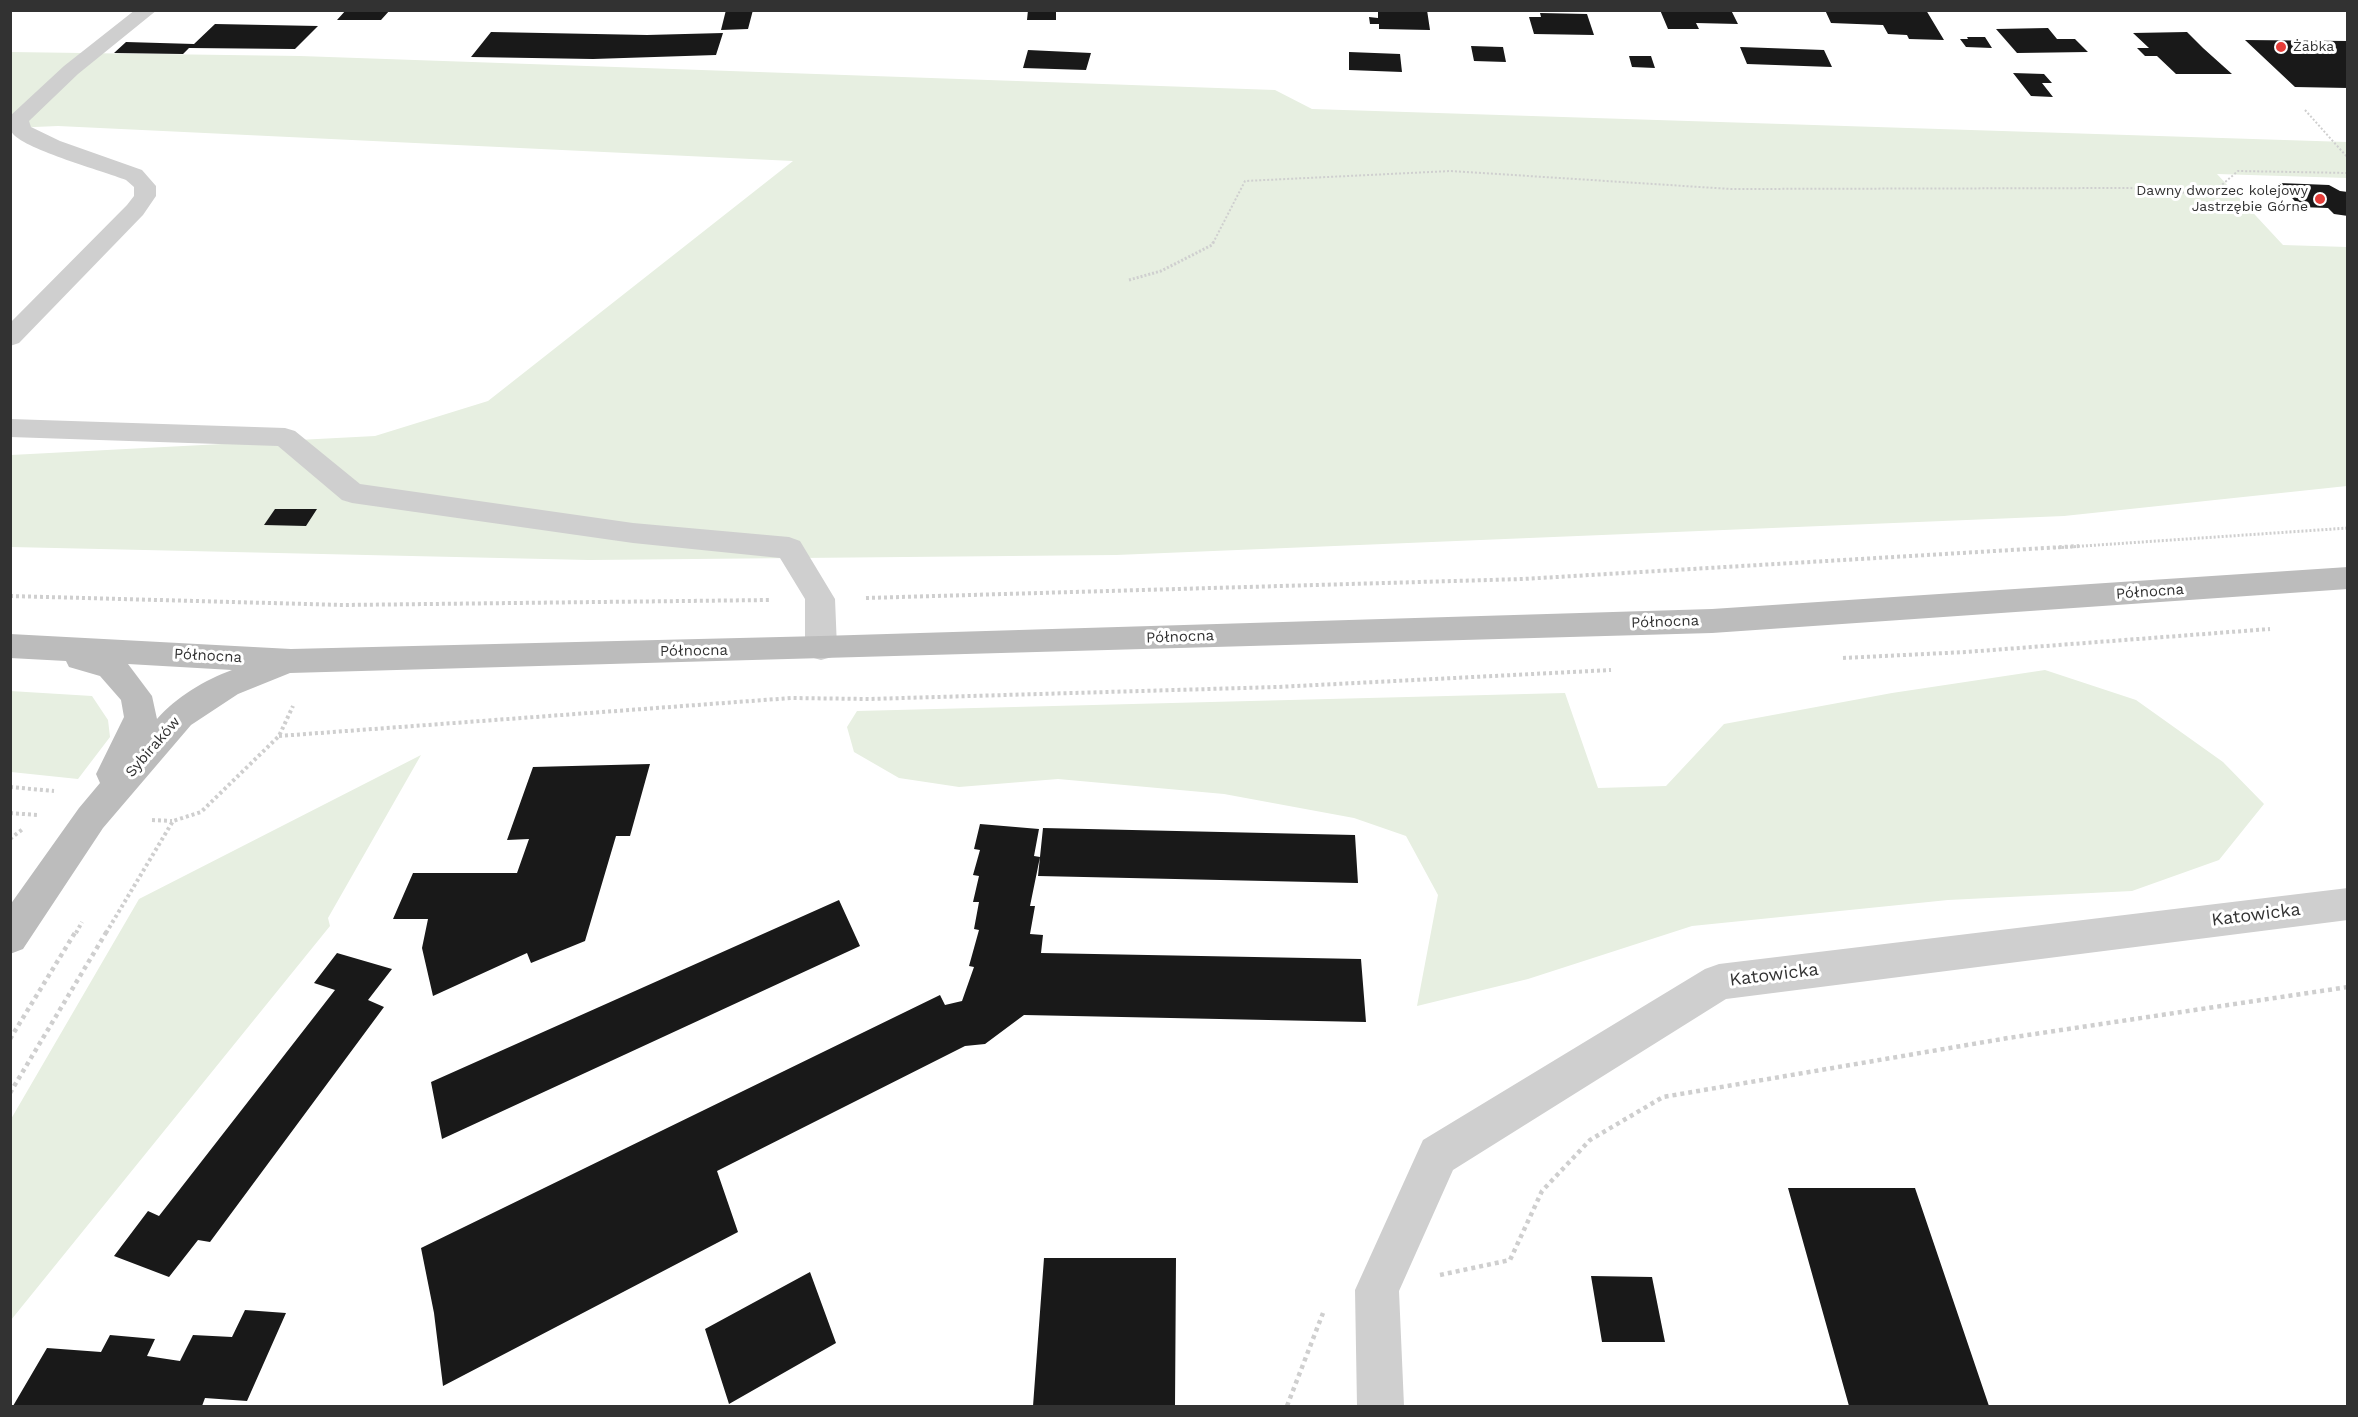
<!DOCTYPE html>
<meta charset="utf-8">
<style>
body{margin:0}
#map{position:relative;width:2358px;height:1417px;overflow:hidden;background:#fff;font-family:"Work Sans",sans-serif}
canvas{display:block}
.frame{position:absolute;inset:0;border:12px solid #323232;pointer-events:none}
</style>
<div id="map">
<canvas width="2358" height="1417"></canvas>
<div class="frame"></div>
</div>
<script>
const ctx = document.querySelector('canvas').getContext('2d');
ctx.lineJoin = 'round';
function paint(path, color) {
  ctx.fillStyle = color;
  ctx.fill(path, 'evenodd');
}
function trace(path, color, width, dash) {
  ctx.strokeStyle = color;
  ctx.lineWidth = width;
  ctx.lineCap = dash ? 'butt' : 'round';
  ctx.setLineDash(dash || []);
  ctx.stroke(path);
}
function label(font, color, halo, rows, align = 'center') {
  ctx.font = font + ' "Work Sans",sans-serif';
  ctx.lineWidth = 6;
  ctx.setLineDash([]);
  ctx.textBaseline = 'middle';
  ctx.strokeStyle = halo;
  ctx.fillStyle = color;
  for (const [text, x, y, turn = 0] of rows) {
    ctx.save();
    ctx.translate(x, y);
    ctx.rotate((+turn || 0) * Math.PI / 180);
    ctx.textAlign = isNaN(turn) ? turn : align;
    if (halo) ctx.strokeText(text, 0, 0);
    ctx.fillText(text, 0, 0);
    ctx.restore();
  }
}
paint(new Path2D(`
 M10,52l290,4 975,34 37,19 1035,33v36l-130,-4 66,71 64,2v239l-283,30 -948,39 -527,5 -578,-13v-92l364,-19 113,-35 305,-240 -735,-35 -47,2z
 M2045,670l91,30 87,62 41,42 -45,56 -87,31 -184,9 -256,26 -164,53 -111,27 21,-111 -32,-59 -52,-18 -130,-24 -166,-15 -99,8 -60,-9 -45,-26 -7,-25 10,-16 708,-18 33,95 68,-2 58,-62 168,-31z
 M10,691l82,5 16,24 2,17 -32,42 -67,-7z
 M421,755l-93,163 2,8 -319,394v-201l128,-220z`), '#e7efe1');
paint(new Path2D(`
 M346,10h44l-9,10h-44z
 M726,10h27l-5,19 -27,1z
 M1028,10h28v10h-29z
 M1378,10h49l3,20 -51,-1v-5h-9l-1,-7 9,1z
 M1660,10h71l7,14 -42,-1 3,6h-31z
 M1825,10h101l18,30 -35,-1 -2,-4 -19,-1 -5,-9 -52,-2z
 M1540,13l47,1 7,21 -60,-1 -5,-17h12z
 M215,24l103,2 -23,23 -106,-1 -6,6 -69,-1 12,-11 68,2z
 M2048,28l9,11h18l13,13 -71,1 -21,-24z
 M491,32l156,3 76,-2 -7,22 -123,4 -122,-2z
 M2187,32l16,16 29,26h-56l-19,-18h-12l-8,-8h12l-16,-15z
 M1967,37h18l7,11 -26,-1 -6,-8h8z
 M2245,40l103,1v47l-53,-1z
 M1471,46l32,1 3,15 -32,-1z
 M1740,47l84,3 8,17 -85,-3z
 M1028,50l63,3 -5,17 -63,-2z
 M1349,52l51,2 2,18 -53,-2z
 M1629,56h22l4,12 -23,-1z
 M2013,73l31,1 8,9h-10l11,14 -22,-1z
 M2279,183l50,2 11,6 8,1v24l-14,-2 -6,-6 -28,-1z
 M275,509h42l-11,17 -42,-1z
 M650,764l-20,72h-14l-31,105 -54,22 -4,-10 -94,43 -11,-48 6,-29h-35l20,-46h104l12,-34 -22,1 26,-73z
 M980,824l59,5 -5,27 6,1 -10,49h5l-5,28 13,1 -2,18 320,6 5,63 -342,-7 -39,29 -20,2 -248,125 21,61 -295,154 -9,-73 -13,-65 519,-253 5,10 17,-4 12,-34 -5,-1 10,-36 -5,-1 5,-27h-6l6,-26 -6,-1 7,-25 -6,-1z
 M1043,828l312,7 3,48 -320,-7z
 M839,900l21,46 -418,193 -11,-57z
 M337,953l55,16 -24,31 16,7 -174,235 -12,-2 -29,37 -55,-21 34,-45 11,5 176,-226 -21,-7z
 M1788,1188h127l74,218h-140z
 M1044,1258h132l-1,148h-142z
 M810,1272l26,71 -107,61 -24,-75z
 M1591,1276l61,1 13,65h-63z
 M245,1310l41,3 -39,88 -42,-3 -3,8h-189l34,-58 54,4 9,-17 45,4 -8,17 33,5 13,-26 39,2z`), '#191919');
trace(new Path2D(`
 M2305,110l43,48
 M1213,243l32,-62 206,-10 280,18 398,-1 81,7 28,-24 110,2`), '#cfcfcf', 2, [2, 2]);
trace(new Path2D(`
 M1129,280l32,-9 51,-26 2,-4
 M2054,548l294,-20`), '#cfcfcf', 3, [2, 2]);
trace(new Path2D(`
 M10,596l334,9 425,-5
 M866,598l657,-19 556,-33
 M1843,658l123,-6 304,-23
 M279,736l512,-38 78,1 408,-12 334,-17
 M10,787l44,4
 M10,813l27,2
 M152,820l20,1
 M10,839l14,-11
 M76,933l6,-11
 M106,933l67,-112 28,-9 78,-76 14,-30`), '#cfcfcf', 4, [3, 3]);
trace(new Path2D(`
 M10,1039l66,-108
 M10,1093l97,-162
 M1440,1275l70,-15 32,-69 48,-51 73,-43 345,-59 340,-51
 M1287,1406l36,-93`), '#cfcfcf', 4.5, [4, 4]);
paint(new Path2D(`
 M135,10h22l-79,64 -49,47 2,6 29,14 82,29 14,16v10l-13,19 -124,128 -9,3v-23l117,-118 7,-9v-9l-8,-7c-23,-9 -99,-30 -113,-46 -4,-5 -3,-12 -3,-18l54,-50z
 M10,419l275,9 10,3 65,53 273,39 156,14 11,4 35,58 2,49 -5,9 -11,3 -11,-3 -5,-9v-49l-25,-41 -147,-15 -281,-40 -10,-3 -64,-54 -268,-9z
 M2348,888v32l-622,79 -273,171 -54,121 5,115h-47l-2,-116 68,-150 282,-171 14,-5z`), '#cfcfcf');
paint(new Path2D(`
 M2348,567v22l-636,44 -1422,40 -52,21 -47,31 -88,103 -80,121 -13,5v-49l69,-97 21,-25 -4,-9 28,-57 -3,-17 -21,-24 -31,-9 -3,-6 -56,-3v-24l281,15 530,-13 891,-27zM128,664l104,6c-27,10 -56,27 -75,49l-5,-23z`), '#bcbcbc');
for (const [x, y, r, color] of [
 [2281,47,6,"#e53d39"],
 [2320,199,6,"#e53d39"]
]) {
  const dot = new Path2D();
  dot.arc(x, y, r, 0, 2 * Math.PI);
  ctx.fillStyle = color;
  ctx.fill(dot);
  trace(dot, '#fff', 2);
}
label('14px', '#323232', '#fff', [
 ["Żabka",2293,47],
 ["Dawny dworzec kolejowy",2308,191,"right"],
 ["Jastrzębie Górne",2308,207,"right"]
], 'left');
label('15px', '#323232', '#fff', [
 ["Północna",2150,592,-4],
 ["Północna",1665,622,-2],
 ["Północna",1180,637,-2],
 ["Północna",694,651,-1],
 ["Północna",208,656,3],
 ["Sybiraków",153,747,-49]
]);
label('18px', '#323232', '#fff', [
 ["Katowicka",2256,915,-7],
 ["Katowicka",1774,975,-7]
]);
</script>
